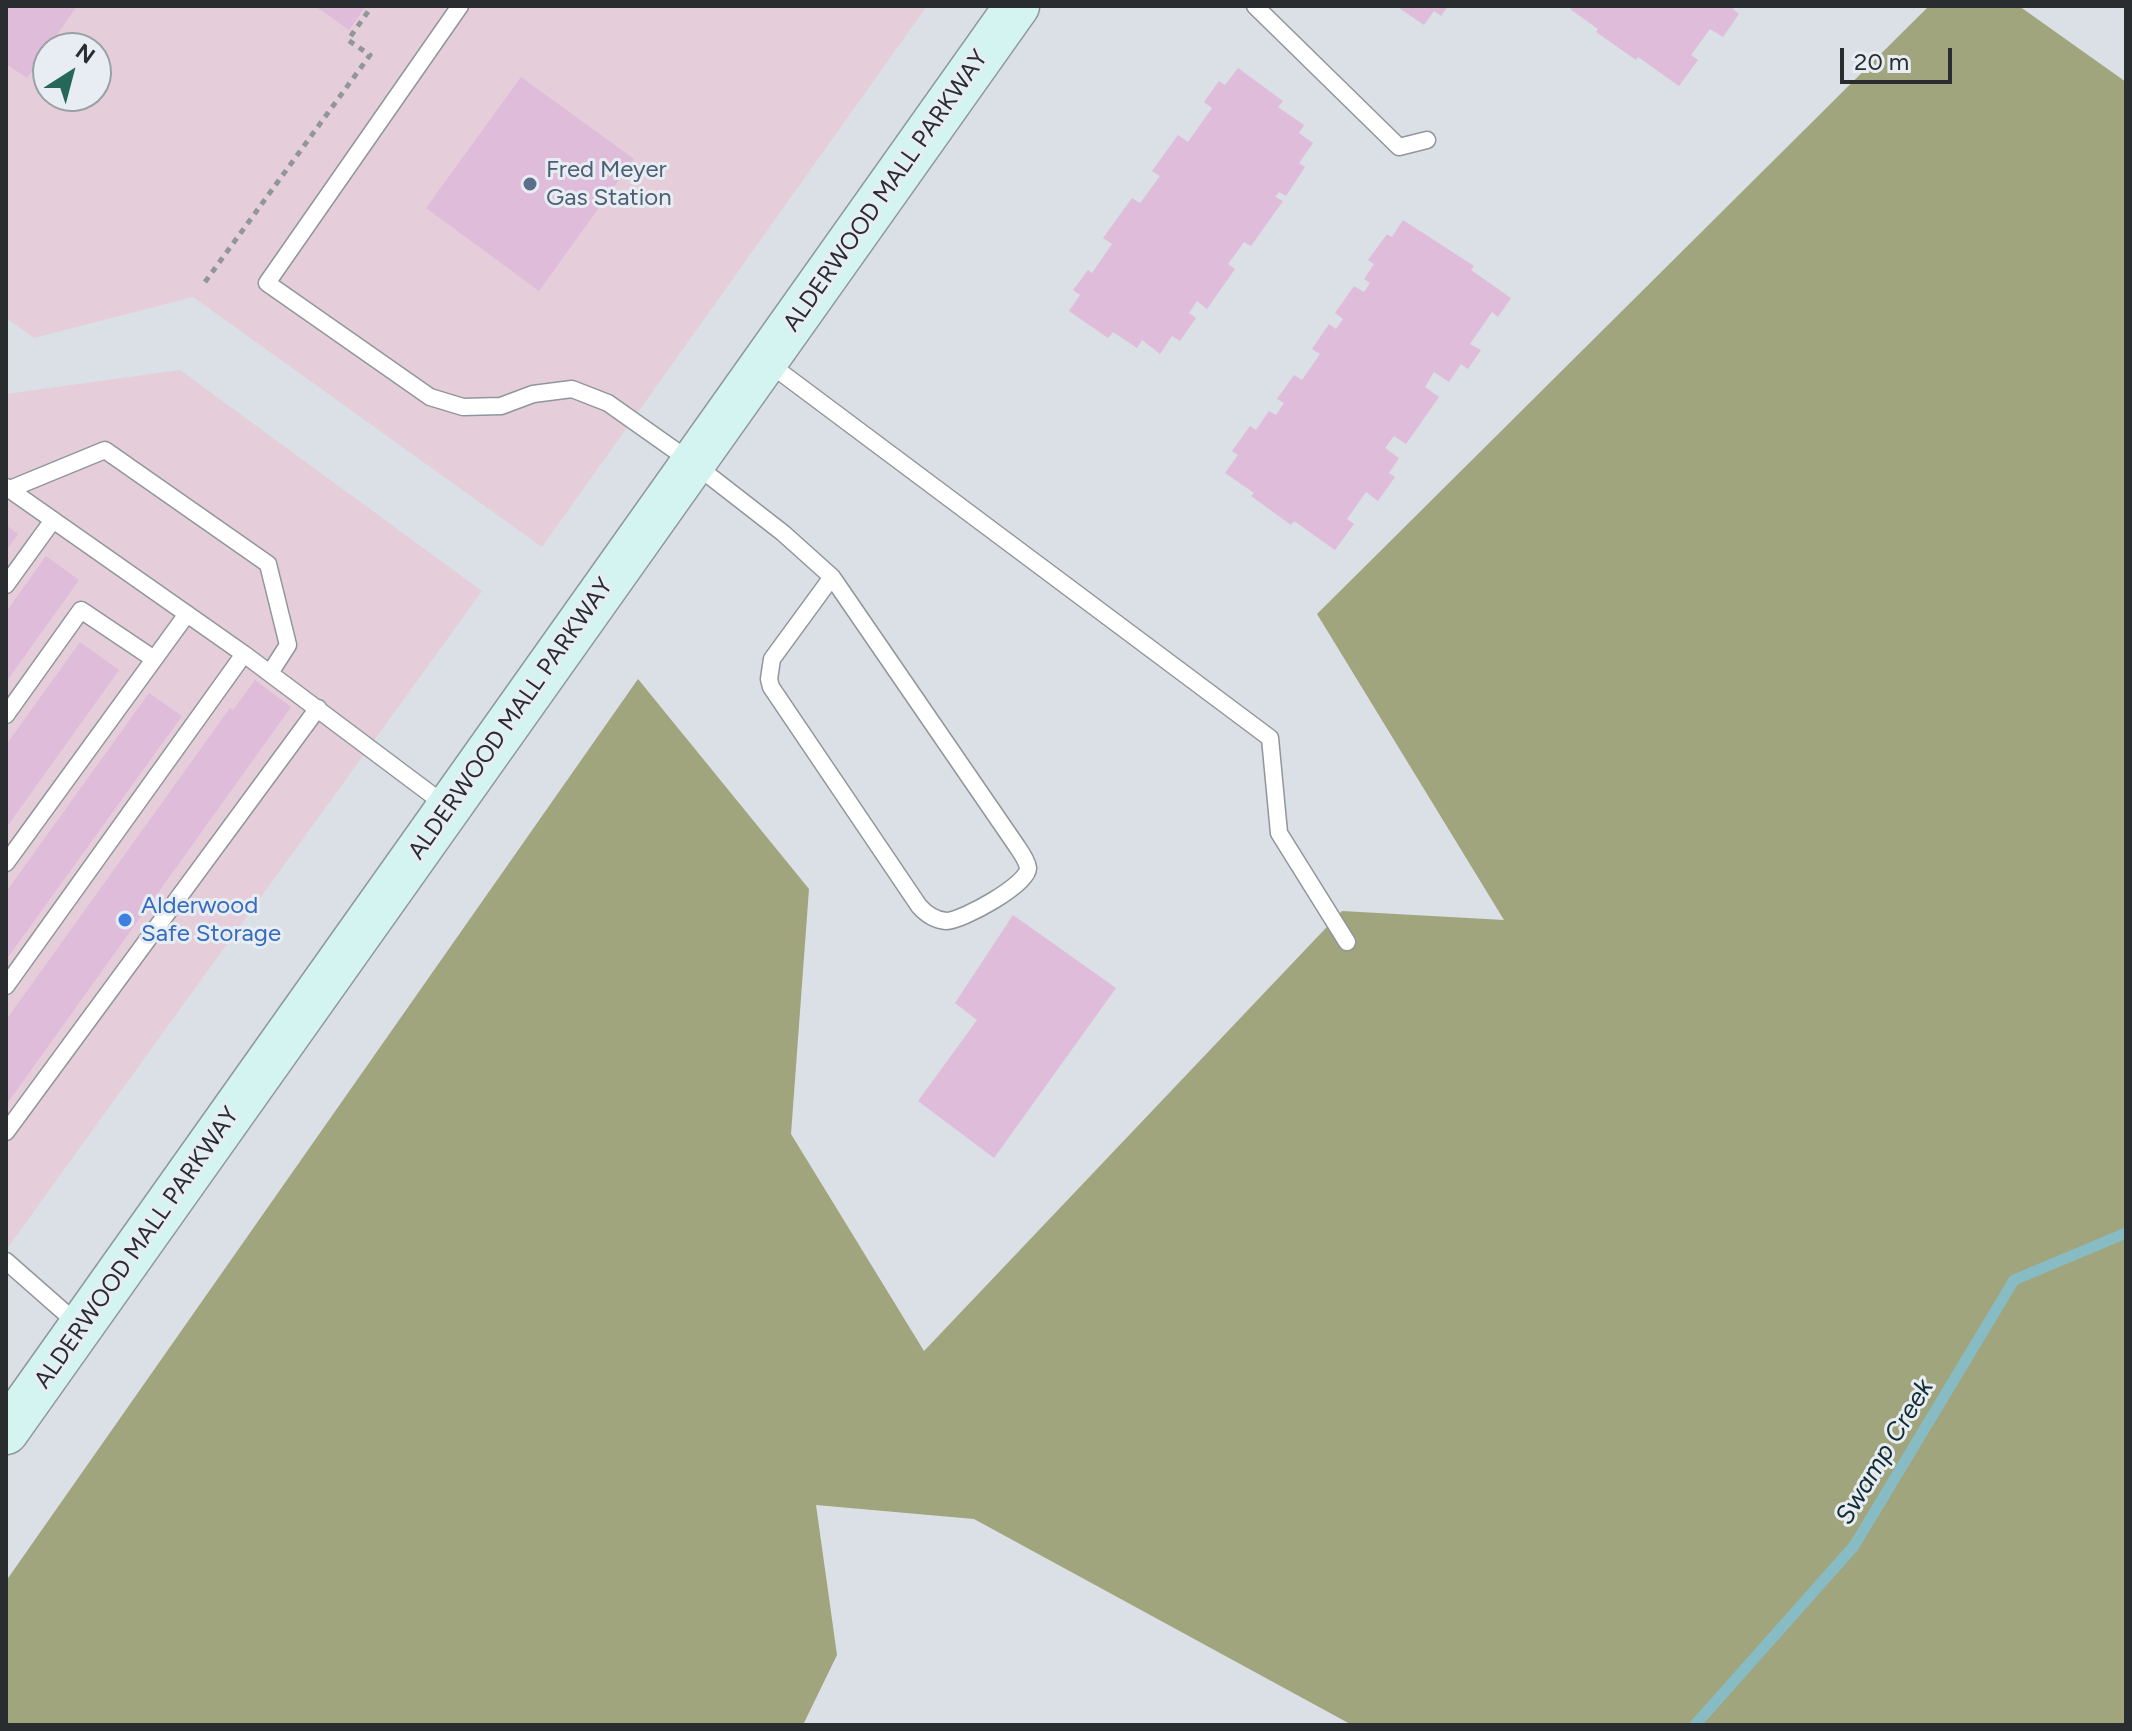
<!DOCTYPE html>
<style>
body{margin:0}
#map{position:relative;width:2132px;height:1731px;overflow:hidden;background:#dae0e5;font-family:Figtree,sans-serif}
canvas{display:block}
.frame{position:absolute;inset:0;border:8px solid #2a2d2f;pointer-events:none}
.north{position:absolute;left:32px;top:32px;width:80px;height:80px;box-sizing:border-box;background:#e7edf3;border:2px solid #9ba0a5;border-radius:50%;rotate:36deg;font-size:22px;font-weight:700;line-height:32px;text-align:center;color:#2a2d2f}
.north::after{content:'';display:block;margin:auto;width:28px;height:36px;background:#256859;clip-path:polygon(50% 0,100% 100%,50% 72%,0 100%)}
.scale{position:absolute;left:1840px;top:48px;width:112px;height:36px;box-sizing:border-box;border:4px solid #2a2d2f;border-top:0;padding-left:10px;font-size:24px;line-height:28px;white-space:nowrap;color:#2a2d2f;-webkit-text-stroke:6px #e7edf3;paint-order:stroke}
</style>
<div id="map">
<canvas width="2132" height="1731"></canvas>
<div class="frame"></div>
<div class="north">N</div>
<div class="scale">20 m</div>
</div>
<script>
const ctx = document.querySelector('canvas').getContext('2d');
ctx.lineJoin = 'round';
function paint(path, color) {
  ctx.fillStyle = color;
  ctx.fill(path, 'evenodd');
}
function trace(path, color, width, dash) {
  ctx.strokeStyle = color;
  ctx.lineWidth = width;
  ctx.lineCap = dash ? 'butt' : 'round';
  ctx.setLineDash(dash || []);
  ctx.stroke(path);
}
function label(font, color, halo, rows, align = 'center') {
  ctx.font = font + ' Figtree,sans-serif';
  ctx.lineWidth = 6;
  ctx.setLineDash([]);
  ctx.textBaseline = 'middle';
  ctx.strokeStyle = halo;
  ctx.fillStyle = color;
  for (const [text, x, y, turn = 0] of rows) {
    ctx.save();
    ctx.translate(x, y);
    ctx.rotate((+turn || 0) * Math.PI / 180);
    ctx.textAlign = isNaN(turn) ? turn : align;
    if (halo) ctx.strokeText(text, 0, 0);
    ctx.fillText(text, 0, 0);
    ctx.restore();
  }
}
paint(new Path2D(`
 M6,6h921l-385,541 -349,-250 -159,41 -28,-20zM48,48h48v48h-48z
 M180,370l302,221 -476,659v-856z`), '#e5ceda');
paint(new Path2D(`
 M1929,6h90l107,76v1643h-774l-378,-206 -158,-14 21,150 -34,70h-797v-144l632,-902 171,210 -18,245 133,217 418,-440 162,9 -187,-306z`), '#a0a57d');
trace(new Path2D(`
 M1695,1725l159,-179 160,-266 112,-47`), '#88bcc5', 11);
paint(new Path2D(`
 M6,6h71l-50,72 -21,-14z
 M315,6h51l-17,24z
 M1396,6h52l-7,10 -7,-5 -10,14z
 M1572,6h163l-2,3 6,5 -16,23 -13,-8 -19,26 7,5 -19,26 -41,-29 -2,3 -40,-28 2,-3 -28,-20z
 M1238,68l45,33 -5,6 26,18 -5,8 14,10 -14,20 6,4 -19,29 -7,-4 -4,5 8,4 -32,45 -7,-4 -16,22 7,5 -28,40 -10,-8 -8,12 7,5 -16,23 -8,-5 -12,18 -18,-14 -5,8 -24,-16 -5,6 -39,-27 11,-16 -7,-5 15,-20 4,3 20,-29 -9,-6 29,-40 8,5 20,-27 -8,-5 26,-36 10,7 24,-34 -8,-6 15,-21 6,4z
 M521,77l113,82 -95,132 -113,-83z
 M1403,220l71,46 -3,4 40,28 -13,19 -6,-5 -22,32 11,6 -13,19 -7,-5 -12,18 -15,-10 -9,15 14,10 -33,47 -12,-8 -9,12 14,10 -10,15 6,4 -17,24 -12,-9 -19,27 7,5 -19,26 -41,-29 -3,4 -40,-29 3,-3 -29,-20 13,-18 -6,-4 18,-25 6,4 13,-19 7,4 8,-12 -7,-4 17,-24 8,5 18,-26 -8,-5 17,-25 7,5 7,-10 -8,-6 19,-27 10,6 6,-9 -6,-4 10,-15 -6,-4 19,-26 5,3z
 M6,525l12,9 -12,17z
 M46,556l33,24 -73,102v-70z
 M80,642l39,28 -113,158v-83z
 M255,680l36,27 -285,398v-85l224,-312 3,2z
 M149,693l33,23 -176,244v-68z
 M1013,915l103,73 -122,170 -76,-57 59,-81 -22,-17z`), '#dfbcda');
const service = new Path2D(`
 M460,6l-193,277 163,114 33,10 38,-1 32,-12 39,-5 36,14 85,60 90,70 49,44 184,268c4,6 11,15 12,23 1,16 -66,53 -82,53 -11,-1 -20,-7 -27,-15l-148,-219 -2,-8 3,-20 60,-82
 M1255,6l144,141 28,-7
 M767,362l503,376 9,95 68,109
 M6,487l238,167
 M10,489l95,-39 163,114 20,81 -18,28
 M6,585l47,-65
 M6,715l75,-105 73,49
 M6,863l181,-249
 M6,986l238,-332 204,153
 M6,1132l312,-424
 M6,1261l74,65`);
const secondary = new Path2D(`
 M6,1432l1011,-1426`);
trace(service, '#90969b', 19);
trace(secondary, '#90969b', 47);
trace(new Path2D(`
 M205,282l165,-227 -22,-15 24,-34`), '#91969a', 5, [6, 6]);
trace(service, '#fff', 16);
trace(secondary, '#d3f4f0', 44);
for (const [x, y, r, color] of [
 [530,184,8,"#5c6f8a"],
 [125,920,8,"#3f7fe0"]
]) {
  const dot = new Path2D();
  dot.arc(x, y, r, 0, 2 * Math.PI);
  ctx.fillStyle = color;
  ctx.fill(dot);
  trace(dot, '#e7edf3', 3);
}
label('24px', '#4e5e75', '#e7edf3', [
 ["Fred Meyer",546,170],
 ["Gas Station",546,198]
], 'left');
label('24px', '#2a2d2f', '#e7edf3', [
 ["ALDERWOOD MALL PARKWAY",886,191,-55],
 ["ALDERWOOD MALL PARKWAY",511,719,-55],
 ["ALDERWOOD MALL PARKWAY",137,1248,-55]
]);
label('24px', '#366cbe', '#e7edf3', [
 ["Alderwood",141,906],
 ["Safe Storage",141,934]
], 'left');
label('italic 26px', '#122e32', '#e7edf3', [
 ["Swamp Creek",1885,1452,-59]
]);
</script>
